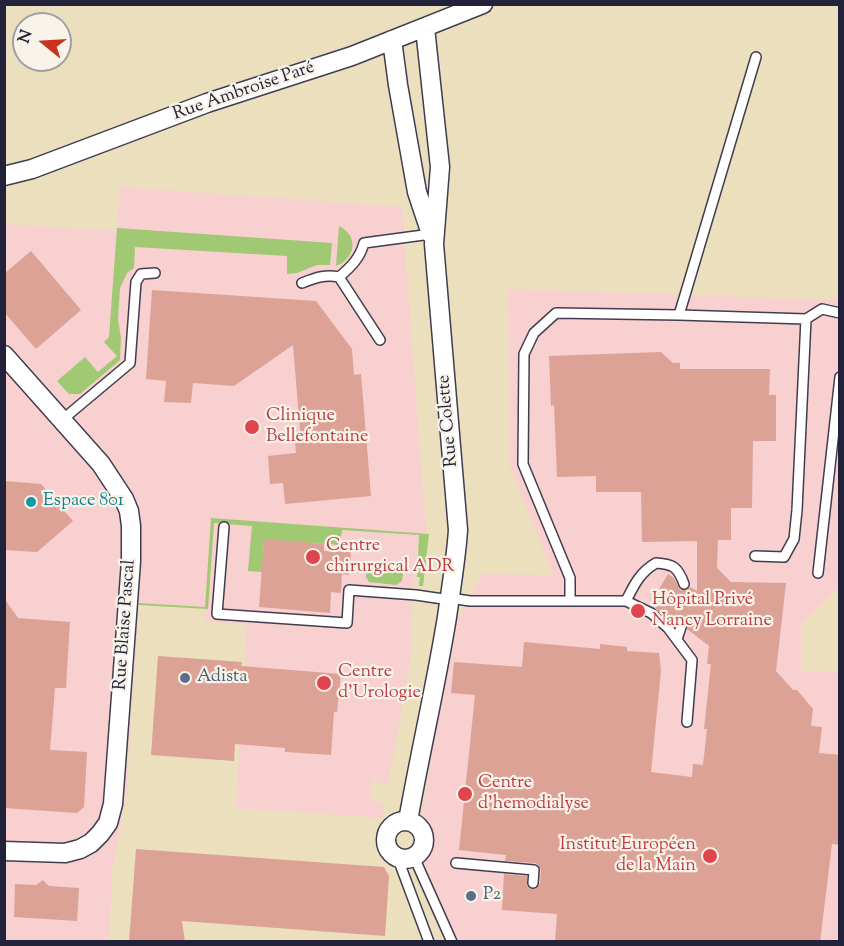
<!DOCTYPE html>
<meta charset="utf-8">
<style>
body{margin:0}
#map{position:relative;width:844px;height:946px;overflow:hidden;background:#ebdfbd;font-family:"Sorts Mill Goudy",serif}
canvas{display:block}
.frame{position:absolute;inset:0;border:6px solid #22223b;pointer-events:none}
.north{position:absolute;left:12px;top:12px;width:60px;height:60px;box-sizing:border-box;background:#f7f3e8;border:2px solid #a29fa3;border-radius:50%;rotate:288deg;font-size:16px;font-weight:700;line-height:24px;text-align:center;color:#22223b}
.north::after{content:'';display:block;margin:auto;width:21px;height:27px;background:#c8321e;clip-path:polygon(50% 0,100% 100%,50% 72%,0 100%)}
</style>
<div id="map">
<canvas width="844" height="946"></canvas>
<div class="frame"></div>
<div class="north">N</div>
</div>
<script>
const ctx = document.querySelector('canvas').getContext('2d');
ctx.lineJoin = 'round';
function paint(path, color) {
  ctx.fillStyle = color;
  ctx.fill(path, 'evenodd');
}
function trace(path, color, width, dash) {
  ctx.strokeStyle = color;
  ctx.lineWidth = width;
  ctx.lineCap = dash ? 'butt' : 'round';
  ctx.setLineDash(dash || []);
  ctx.stroke(path);
}
function label(font, color, halo, rows, align = 'center') {
  ctx.font = font + ' "Sorts Mill Goudy",serif';
  ctx.lineWidth = 4.5;
  ctx.setLineDash([]);
  ctx.textBaseline = 'middle';
  ctx.strokeStyle = halo;
  ctx.fillStyle = color;
  for (const [text, x, y, turn = 0] of rows) {
    ctx.save();
    ctx.translate(x, y);
    ctx.rotate((+turn || 0) * Math.PI / 180);
    ctx.textAlign = isNaN(turn) ? turn : align;
    if (halo) ctx.strokeText(text, 0, 0);
    ctx.fillText(text, 0, 0);
    ctx.restore();
  }
}
paint(new Path2D(`
 M121,187l281,20 24,326h-7l-7,74 -1,47 -23,132 -11,-4 -4,-5 -3,22 11,3 3,4 -2,12 -146,-10 11,-183 -42,-4v-13l-66,-5 -13,194 -14,76 -3,68h-104l-1,-717 112,7z
 M508,289l331,11v287l-38,37v47l38,1v269h-395l-32,-76 44,-243 27,-48 70,1 -44,-112z`), '#f7d0cf');
paint(new Path2D(`
 M339,226c20,10 17,32 -3,40z
 M117,228l215,15 -2,22h-13l-20,8 -10,1v-18l-152,-9 -1,21 -7,5 -7,15 -2,31 3,19 -1,22 -40,34h-11l-12,-13 28,-24 13,15 19,-16 -13,-14 5,-5z
 M211,518l218,16 -6,52h-4l1,-9h-3l2,-42 -77,-5 -2,15 -76,-5 -2,32 -14,-1 4,-45 -38,-3 -6,86 -69,-4 -1,-2 67,4z
 M373,568l28,3 2,3 -1,7 -6,4 -27,-3 -3,-5c0,-5 2,-7 7,-9z`), '#a1c872');
paint(new Path2D(`
 M31,251l50,59 -45,39 -32,-37v-38z
 M152,290l164,11 36,48 2,26 7,-1 10,122 -86,8 -2,-21 -13,1 -2,-28 28,-3 -1,-11 6,-1 -8,-96 -59,41 -41,-3 -2,20 -27,-1 2,-21 -20,-2z
 M661,352l12,11h7v6h90l-1,26h7v46h-23l-1,67h-21v32h-13l-1,28 14,14 55,1 -10,88 17,19h4l16,19 -2,17 11,1 -3,26 21,2v90l-8,-1 -12,98h-265l2,-28 -55,-4 2,-36 23,2v10l3,3h5l5,-5 1,-14 -3,-5 -3,-2 -30,-2 1,-6 -47,-5 16,-155 -24,-2 3,-31 68,5 2,-25 76,7v-5l27,3v4l32,2 2,18 -10,101 41,5 1,-13 10,1 4,-36h-3l7,-65h-4l2,-18 -22,-17 2,-6 -2,-4 -7,-1 -6,6 -19,-16 14,-10 -11,-7 10,-17 6,4 6,12h6l4,-3 7,4v-50l-55,1 -1,-50h-45v-16l-39,1 -3,-72 -3,1 -2,-50z
 M4,481l37,3 32,37 -36,31 -33,-2z
 M264,539l60,5v7l27,1 -2,23 -7,-1 -1,19 -10,-1 -1,21 -71,-6z
 M4,598l14,20 52,4 -4,66h-11l-5,62 37,2 -3,55 -7,6 -73,-5z
 M158,656l84,6 -1,4 100,8 -4,38h-3l-3,43 -46,-3v-4l-50,-4 -1,17 -83,-6z
 M136,849l248,18 5,9 -4,60 -203,-15 3,21h-56z
 M43,880l6,6 30,2 -2,33 -63,-4 1,-33 21,1z`), '#dca295');
const lane = new Path2D(`
 M339,277l41,63
 M302,283c13,-5 23,-9 37,-6 12,-10 21,-19 25,-34l67,-9
 M679,315l77,-258
 M806,319l16,-10 18,4
 M62,420l68,-57 6,-81 5,-8 14,-1
 M224,527l-7,87 130,9 2,-33 67,5 34,5
 M818,573l22,-196
 M450,598l20,3h156l25,12 17,15 24,32 -5,62
 M570,600v-22l-47,-114 1,-110 10,-21 22,-20 123,2 127,4 -9,191 -3,29 -10,18 -29,-1
 M626,601c8,-16 14,-29 30,-38 17,1 22,4 28,21
 M677,639l5,-15
 M414,857l38,85
 M400,859l1,8 28,75
 M456,863l78,7 -1,13`);
const street = new Path2D(`
 M392,40l6,45 19,107 14,42
 M4,176l28,-7 175,-66 145,-47 131,-52
 M4,355l97,109 23,35 5,12 2,15v35l-15,203 -3,40 -5,19 -8,11 -9,9 -11,6 -15,4 -61,-2
 M386 840a19 19 0 1 1 38 0a19 19 0 1 1-38 0Z
 M408,821c12,-68 28,-136 39,-204 4,-29 9,-57 11,-87l-24,-286 6,-77 -15,-139`);
trace(lane, '#403e4e', 12);
trace(street, '#403e4e', 21);
trace(lane, '#fff', 9);
trace(street, '#fff', 18);
for (const [x, y, r, color] of [
 [252,427,8,"#e0444e"],
 [31,502,6,"#0f9aa8"],
 [313,557,8,"#e0444e"],
 [638,611,8,"#e0444e"],
 [185,678,6,"#5c6f8a"],
 [324,683,8,"#e0444e"],
 [465,794,8,"#e0444e"],
 [710,856,8,"#e0444e"],
 [471,896,6,"#5c6f8a"]
]) {
  const dot = new Path2D();
  dot.arc(x, y, r, 0, 2 * Math.PI);
  ctx.fillStyle = color;
  ctx.fill(dot);
  trace(dot, '#f7f3e8', 2);
}
label('18px', '#22223b', '#f7f3e8', [
 ["Rue Ambroise Paré",244,92,-19],
 ["Rue Colette",449,421,-95],
 ["Rue Blaise Pascal",126,625,-86]
]);
label('18px', '#be3a42', '#f7f3e8', [
 ["Clinique",266,417],
 ["Bellefontaine",266,438],
 ["Centre",326,547],
 ["chirurgical ADR",326,568],
 ["Hôpital Privé",652,601],
 ["Nancy Lorraine",652,622],
 ["Centre",338,673],
 ["d'Urologie",338,694],
 ["Centre",478,784],
 ["d'hemodialyse",478,805],
 ["Institut Européen",696,846,"right"],
 ["de la Main",696,867,"right"]
], 'left');
label('18px', '#0d838f', '#f7f3e8', [
 ["Espace 801",43,502]
], 'left');
label('18px', '#4e5e75', '#f7f3e8', [
 ["Adista",197,678],
 ["P2",483,896]
], 'left');
</script>
